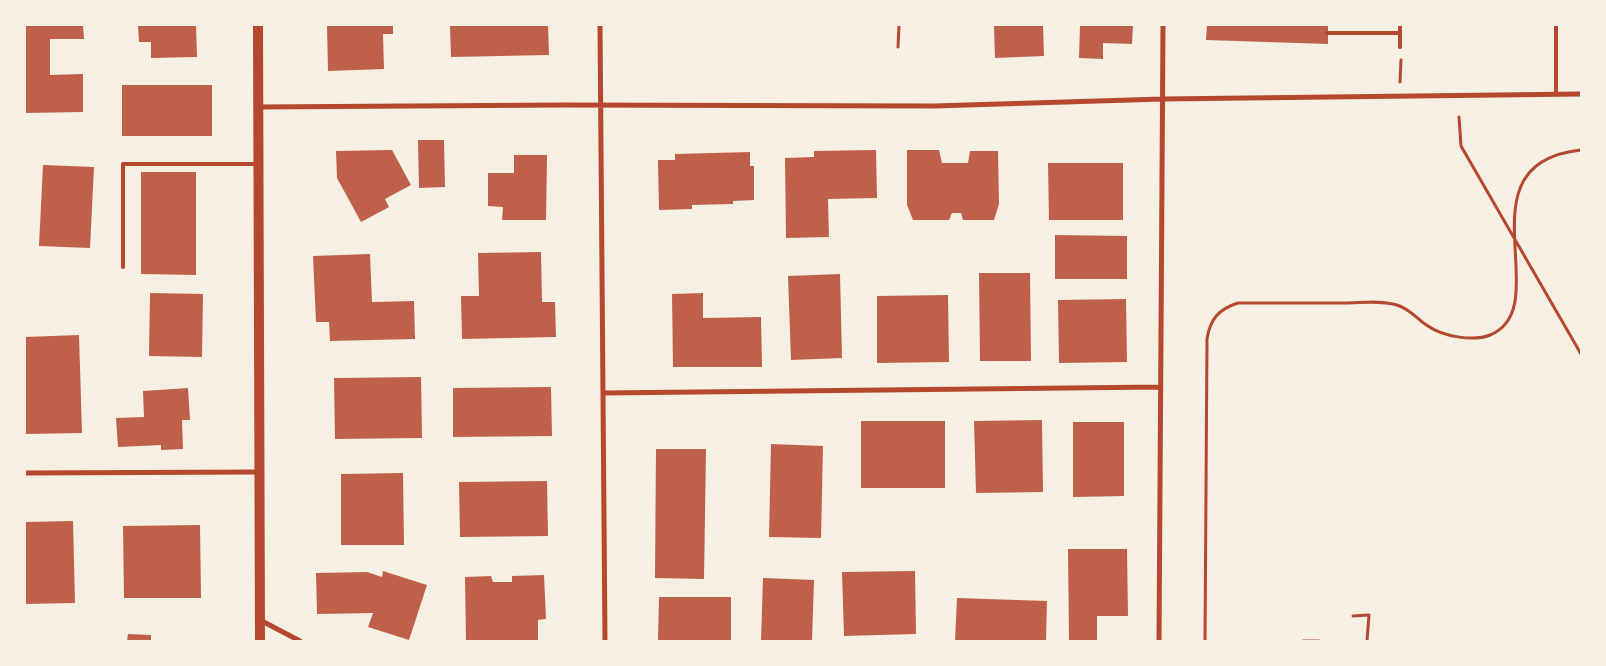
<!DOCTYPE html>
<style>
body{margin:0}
#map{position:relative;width:1606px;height:666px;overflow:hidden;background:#f6efe4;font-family:Lora,serif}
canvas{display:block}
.frame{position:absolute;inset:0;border:26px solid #f6efe4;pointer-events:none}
</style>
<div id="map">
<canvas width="1606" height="666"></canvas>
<div class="frame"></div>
</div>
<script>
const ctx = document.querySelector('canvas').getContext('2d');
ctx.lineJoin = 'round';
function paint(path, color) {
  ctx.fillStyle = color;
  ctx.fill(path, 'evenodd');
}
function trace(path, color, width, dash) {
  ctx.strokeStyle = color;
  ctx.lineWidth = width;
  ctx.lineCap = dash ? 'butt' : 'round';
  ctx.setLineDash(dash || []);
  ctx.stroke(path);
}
paint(new Path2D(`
 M25,25h58l1,14h-34v36l33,-1v38l-58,1z
 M138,25h58l1,32 -46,1v-16h-12z
 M327,25h66v9h-10l1,35 -56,2z
 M450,25h98l1,30 -98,2z
 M994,25h49l1,31 -49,2z
 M1080,25h53l-1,19 -29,-1v16l-24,-1z
 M1207,25h121v19l-122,-4z
 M122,85h90v51h-90z
 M418,140h26l1,47 -26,1z
 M392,150l19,35 -26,14 4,8 -28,15 -24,-44 -1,-27z
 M876,150l1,48 -49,1 1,38 -43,1 -1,-80 29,-1v-6z
 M907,150h32l3,13h26l2,-12h28l1,53 -5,16h-31l-2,-7h-9l-3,7h-36l-6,-15z
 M750,152v14h4v34l-21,1v3l-41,1v4l-33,1 -1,-50h17v-6z
 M514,155h33l-1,65h-44l1,-13 -15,-1v-33h26z
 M1048,163h75v57h-74z
 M43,165l51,2 -4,81 -51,-2z
 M141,172h55v103l-55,-1z
 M1055,235l72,1v43h-72z
 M541,252l1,50h13l1,35 -94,2 -1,-43h18l-1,-43z
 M370,254l2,48 42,-1 1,38 -85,2 -1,-19h-13l-3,-66z
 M979,273h51l1,88h-51z
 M840,274l2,84 -51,2 -3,-84z
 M150,293l53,1 -1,63 -53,-1z
 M703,293v25l58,-1 1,50h-89l-1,-73z
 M948,295l1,67 -72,1v-67z
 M1126,299l1,63 -68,1 -1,-63z
 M79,335l3,98 -57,1v-97z
 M421,377l1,61 -87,1 -1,-61z
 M551,387l1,49 -99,1v-49z
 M188,388l2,32h-8l1,29 -22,1v-5l-43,2 -2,-29 28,-1 -1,-26z
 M1042,420l1,72 -67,1 -2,-72z
 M861,421h84v67h-84z
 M1073,422h51v74l-51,1z
 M771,444l52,2 -2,92 -52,-1z
 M656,449h50l-2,130 -49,-1z
 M403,473l1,72h-63v-71z
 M547,481l1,55 -88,1 -1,-55z
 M73,521l2,82 -50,1v-82z
 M200,525l1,73h-77l-1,-72z
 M1068,549h59l1,67h-31v25h-28z
 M383,571l44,14 -18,55 -41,-13 5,-14 -56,1 -1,-41 51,-1 15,5z
 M915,571l1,63 -72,2 -2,-64z
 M544,575l2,44 -8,1v21h-72l-1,-64 26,-1 2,6h19v-6z
 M763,578l51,2 -2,61h-51z
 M659,597h72v44h-73z
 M957,598l90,3 -1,40h-91z
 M128,634l23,1v6h-24z`), '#bf614a');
trace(new Path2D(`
 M898,47l1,-22
 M1400,82l1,-22
 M1459,117l2,29 120,208
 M1353,616l16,-1 -2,26
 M1205,641l2,-302c3,-20 12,-30 31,-36 35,0 71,0 106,0 17,0 36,-3 53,2 13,4 20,14 31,21 14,10 45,16 62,9 69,-28 -34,-172 91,-185
 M1303,641h16`), '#b5482f', 3);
trace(new Path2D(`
 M1556,25v69
 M1327,33h73
 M1400,47v-22
 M123,267v-103h134`), '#b5482f', 4);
trace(new Path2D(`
 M600,25l5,616
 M258,107l305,-2 371,1 229,-7 418,-5
 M604,393l556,-6
 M25,473l233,-1
 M260,620l40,21
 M1159,641l4,-616`), '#b5482f', 5);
trace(new Path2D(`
 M258,25l2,616`), '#b5482f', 10);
</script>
